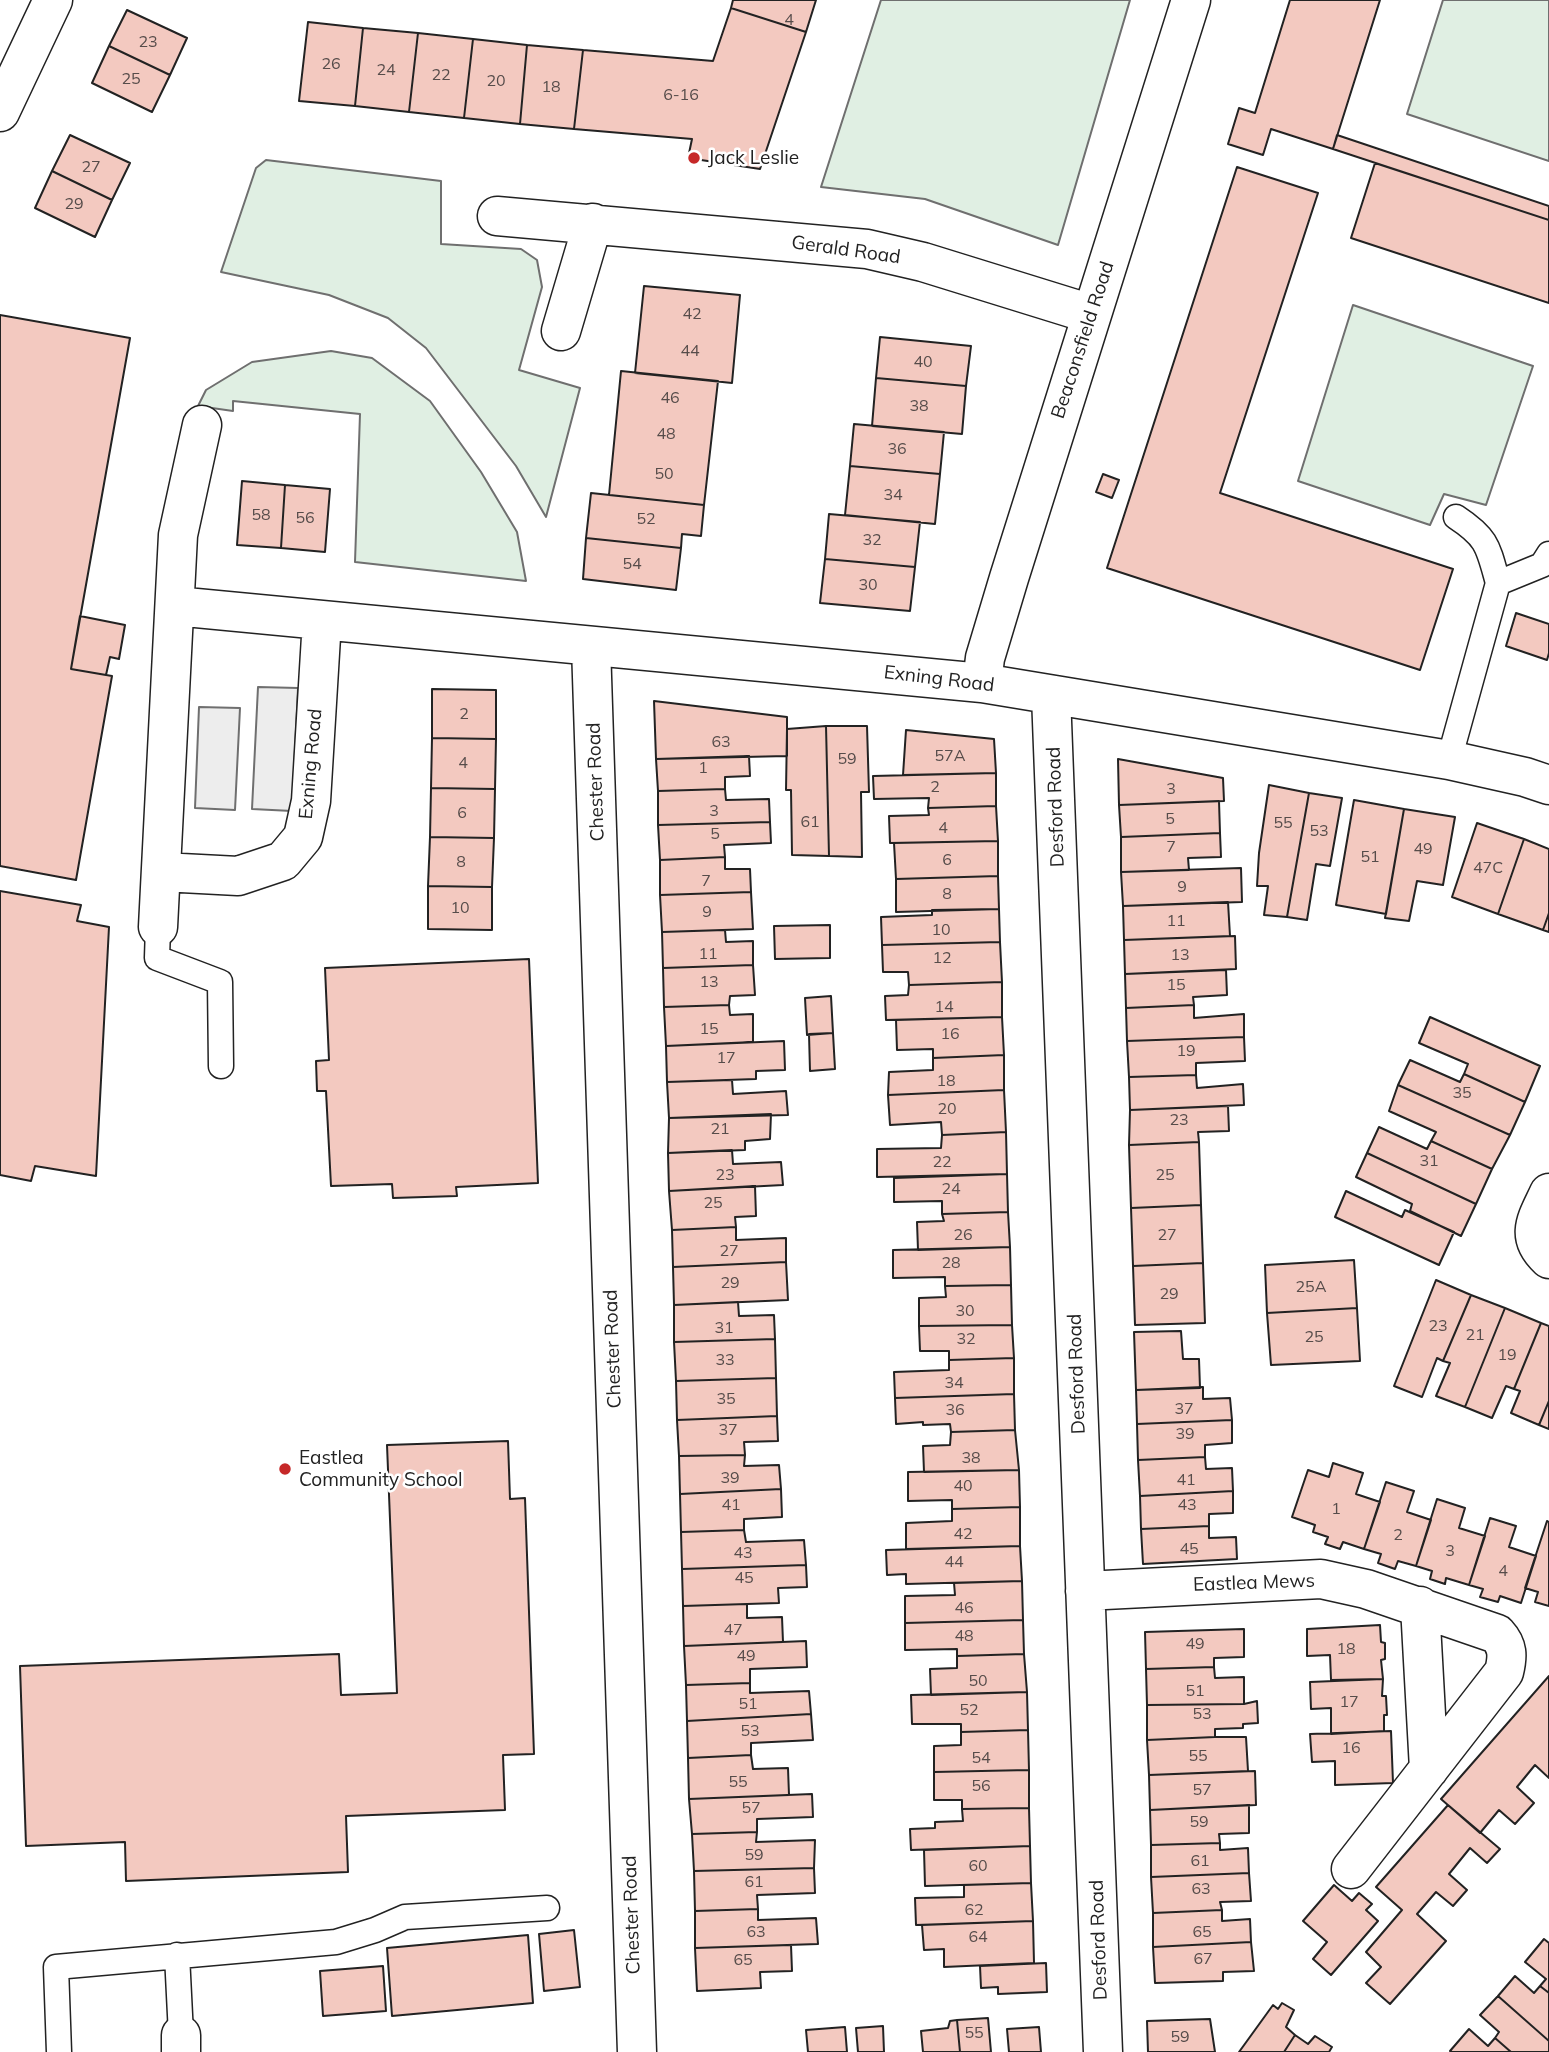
<!DOCTYPE html>
<style>
body{margin:0}
canvas{display:block;background:#fff}
</style>
<canvas width="1549" height="2052"></canvas>
<script>
const ctx = document.querySelector('canvas').getContext('2d');
ctx.lineJoin = 'round';
function paint(path, color) {
  ctx.fillStyle = color;
  ctx.fill(path, 'evenodd');
}
function trace(path, color, width, dash) {
  ctx.strokeStyle = color;
  ctx.lineWidth = width;
  ctx.lineCap = dash ? 'butt' : 'round';
  ctx.setLineDash(dash || []);
  ctx.stroke(path);
}
function label(font, color, halo, rows, align = 'center') {
  ctx.font = font + ' Mulish,sans-serif';
  ctx.lineWidth = 5;
  ctx.setLineDash([]);
  ctx.textBaseline = 'middle';
  ctx.strokeStyle = halo;
  ctx.fillStyle = color;
  for (const [text, x, y, turn = 0] of rows) {
    ctx.save();
    ctx.translate(x, y);
    ctx.rotate((+turn || 0) * Math.PI / 180);
    ctx.textAlign = isNaN(turn) ? turn : align;
    if (halo) ctx.strokeText(text, 0, 0);
    ctx.fillText(text, 0, 0);
    ctx.restore();
  }
}
const green = new Path2D(`
 M881,0h249l-72,245 -133,-46 -104,-12z
 M1443,0h106v161l-142,-47z
 M266,160l175,21v63l80,5 16,11 5,27 -23,83 61,18 -34,129 -30,-51 -90,-118 -38,-30 -59,-23 -108,-23 35,-104z
 M1353,305l180,61 -47,139 -42,-11 -14,31 -132,-44z
 M331,351l41,7 58,43 51,71 36,60 9,49 -171,-19 5,-148 -127,-13v10l-35,-5 8,-16 46,-28z`);
paint(green, '#e0efe3');
trace(green, '#6f6f6f', 2);
const parking = new Path2D(`
 M258,687l40,1 -6,123 -40,-2z
 M199,707l41,1 -5,102 -40,-2z`);
paint(parking, '#ededed');
trace(parking, '#6f6f6f', 2);
const building = new Path2D(`
 M733,0h83l-10,32 -75,-24z
 M1290,0h90l-47,149 -62,-20 -8,26 -35,-11 11,-36 16,5z
 M731,8l75,24 -46,137 -72,-11 4,-19 -118,-10 9,-79 130,11z
 M127,10l60,28 -17,37 -61,-29z
 M308,22l55,6 -8,78 -56,-5z
 M363,28l55,5 -9,79 -54,-6z
 M418,33l55,6 -9,79 -55,-6z
 M473,39l54,6 -7,79 -56,-6z
 M527,45l56,5 -9,79 -54,-5z
 M109,46l61,29 -18,37 -60,-29z
 M70,135l60,28 -18,37 -60,-29z
 M1337,135l212,71v14l-216,-71z
 M1375,163l174,57v83l-198,-65z
 M1237,167l81,26 -98,300 233,76 -33,101 -313,-102z
 M52,171l60,29 -17,37 -60,-29z
 M644,286l96,9 -8,88 -97,-10z
 M0,315l130,23 -59,331 41,7 -36,204 -76,-14z
 M880,337l91,9 -5,40 -90,-8z
 M621,371l97,10 -14,124 -95,-10z
 M876,378l90,8 -4,48 -90,-8z
 M854,424l90,8 -4,42 -90,-8z
 M850,466l90,8 -5,50 -90,-9z
 M1103,474l16,6 -7,18 -16,-6z
 M242,481l43,4 -4,63 -44,-3z
 M285,485l45,4 -5,63 -44,-4z
 M591,493l113,12 -3,31 -19,-2 -1,14 -95,-10z
 M829,514l91,8 -5,45 -90,-8z
 M586,538l95,10 -5,42 -93,-11z
 M825,559l90,8 -5,44 -90,-8z
 M1516,613l33,11v29l-2,7 -41,-14z
 M80,616l45,9 -6,34 -9,-2 -4,18 -35,-6z
 M432,689l64,1v49l-64,-1z
 M654,701l133,16v39l-131,3z
 M826,726l3,130 -37,-1 -1,-65h-5l1,-61z
 M826,726h41l2,66h-8l1,65 -33,-1z
 M906,730l88,9 2,34 -93,2z
 M432,738l64,1 -1,50 -64,-1z
 M749,756l1,20 -25,1v12l-67,2 -2,-32z
 M1118,759l105,19 1,23 -105,4z
 M996,773v33l-68,2 1,-10 -55,1 -1,-23z
 M1269,785l40,8 -22,124 -23,-2 4,-29h-11l2,-33z
 M431,788l64,1 -1,49 -64,-1z
 M725,789l1,11 43,-1 1,23 -112,3v-34z
 M1309,793l33,5 -12,68 -14,-2 -9,56 -20,-3z
 M1354,800l50,9 -18,105 -50,-9z
 M1219,801l1,32 -99,4 -2,-32z
 M996,806l2,35 -108,2 -1,-27 40,-1 -1,-7z
 M1404,809l51,8 -12,68 -26,-4 -8,40 -24,-3z
 M770,822l1,21 -47,2 1,12 -65,3 -2,-35z
 M1477,823l47,16 -26,75 -46,-17z
 M1220,833l1,24 -33,1 1,12 -68,2v-35z
 M430,837l64,1 -2,49 -64,-1z
 M1524,839l25,10v64l-6,17 -45,-16z
 M998,841v35l-102,3 -2,-36z
 M725,857v12h25l1,23 -91,3v-35z
 M1241,868l1,34 -119,4 -2,-34z
 M998,876l1,33 -103,3v-33z
 M428,886l64,1v43l-64,-1z
 M0,891l81,14 -4,16 32,6 -13,249 -61,-10 -4,15 -31,-6z
 M751,892l2,37 -91,3 -2,-37z
 M1228,902l2,34 -106,4 -1,-34z
 M999,909l1,33 -118,3 -1,-28 51,-2v-5z
 M1549,913v19l-6,-2z
 M830,925v33l-55,1 -1,-33z
 M725,930l1,12 27,-1v24l-90,3 -1,-36z
 M1235,936l1,33 -111,5 -1,-34z
 M1000,942l2,40 -93,3 -1,-13h-25l-1,-27z
 M529,959l9,224 -82,4 1,9 -64,2 -1,-14 -61,2 -5,-95h-9l-1,-30 13,-1 -4,-92z
 M753,965l2,30 -25,1 -1,9 -65,2 -1,-39z
 M1226,970l1,25 -34,2 1,8 -68,3 -1,-34z
 M1002,982v35l-116,3 -1,-24 23,-1 1,-10z
 M831,996l2,37 -26,2 -2,-37z
 M729,1005l1,10 23,-1v28l-87,4 -2,-39z
 M1194,1005v13l50,-4v23l-117,4 -1,-33z
 M1002,1017l2,38 -71,3v-9l-36,1 -1,-30z
 M1430,1017l110,49 -15,36 -61,-28 4,-10 -49,-21z
 M833,1033l2,36 -25,2 -1,-37z
 M1244,1037l1,24 -49,2v12l-67,2 -2,-36z
 M784,1041l1,29 -29,1v8l-89,3 -1,-36z
 M1004,1055v35l-116,5 1,-23 44,-2v-12z
 M1410,1060l50,22 4,-8 61,28 -15,33 -112,-50z
 M1196,1075l1,13 46,-4 1,21 -114,5 -1,-33z
 M732,1080l1,14 53,-3 2,24 -119,3 -2,-36z
 M1398,1085l112,50 -18,34 -61,-28 5,-9 -47,-21z
 M1004,1090l2,42 -64,3 -1,-13 -51,3 -2,-30z
 M1228,1106l1,25 -31,1 1,10 -70,3 1,-35z
 M771,1114l-1,25 -25,2v9l-77,3 1,-35z
 M1379,1127l48,22 4,-8 61,28 -16,35 -109,-51z
 M1006,1132l1,42 -130,3v-28l64,-1 1,-13z
 M1199,1142l2,63 -70,3 -2,-63z
 M732,1150l1,14 48,-2 2,23 -114,6 -1,-38z
 M1367,1153l109,51 -15,32 -51,-25 2,-7 -56,-27z
 M1007,1174l1,38 -66,2v-13l-48,1v-24z
 M755,1186l1,30 -21,1 1,10 -64,3 -3,-39z
 M1346,1191l56,26 3,-7 49,22 -15,33 -104,-48z
 M1201,1205l2,58 -70,3 -2,-58z
 M1008,1212l2,35 -92,3 -1,-28 27,-1 -2,-7z
 M736,1227v13l50,-2v24l-113,5 -1,-37z
 M1010,1247l1,38 -66,1v-9l-52,1v-28z
 M1354,1260l3,48 -90,5 -2,-48z
 M786,1262l2,38 -114,5 -1,-38z
 M1203,1263l2,60 -70,2 -2,-59z
 M1436,1280l35,15 -28,66 -6,-3 -15,39 -28,-11z
 M1011,1285l1,40 -93,1v-28l27,-1 -1,-11z
 M1471,1295l34,13 -40,99 -29,-11 14,-33 -7,-2z
 M738,1302l1,14 35,-1 1,24 -101,3v-37z
 M1357,1308l3,53 -89,4 -4,-52z
 M1505,1308l36,15 -27,66 -8,-3 -14,32 -27,-11z
 M1541,1323l8,3v75l-10,24 -28,-12 9,-22 -6,-2z
 M1012,1325l2,33 -65,2v-9h-29l-1,-25z
 M1181,1331l2,28h16l1,29 -64,2 -2,-58z
 M775,1339l1,39 -100,3 -2,-39z
 M1014,1358v36l-119,4 -1,-26 55,-2v-10z
 M776,1378l1,38 -100,4 -1,-39z
 M1203,1387v12l27,-1 2,22 -95,4 -1,-34z
 M1014,1394l1,36 -64,2 -1,-8 -27,1v-3l-27,2 -1,-26z
 M1549,1401v28l-10,-4z
 M777,1416l1,25 -34,1 1,13 -66,1 -2,-36z
 M1232,1420v23l-27,2v12l-67,3 -1,-36z
 M1015,1430l4,40 -95,2 -1,-26 27,-1 1,-13z
 M508,1441l2,58 15,-1 9,256 -31,1 2,55 -159,6 2,56 -222,9 -1,-39 -99,4 -6,-180 319,-12 2,41 56,-2 -10,-248z
 M745,1455l-1,11 35,-1 2,24 -101,5 -1,-38z
 M1205,1457l1,12 26,-1 1,23 -93,5 -2,-36z
 M1333,1463l30,10 -7,21 24,8 -16,47 -21,-7 -3,7 -15,-5 3,-7 -15,-5 2,-7 -23,-8 16,-47 21,7z
 M1019,1470l1,37 -68,2v-9l-44,1v-29z
 M1386,1482l28,9 -7,21 24,8 -15,46 -18,-5 -3,8 -17,-6 3,-9 -17,-5z
 M781,1489l1,28 -38,2v11l-63,2 -1,-38z
 M1233,1491v22l-24,1v12l-68,3 -1,-33z
 M1437,1499l28,9 -6,20 26,8 -16,49 -23,-7 -1,6 -15,-5 2,-8 -16,-5z
 M1020,1507v39l-114,3v-26l46,-2v-12z
 M1490,1518l26,8 -7,21 27,9 -15,47 -21,-7 -2,6 -18,-5 3,-8 -14,-4z
 M1547,1521l2,1v84l-14,-4 3,-10 -13,-4z
 M1209,1526v12l27,-1 1,22 -94,5 -2,-35z
 M744,1530l2,12 58,-2 2,25 -124,4 -1,-37z
 M1020,1546l2,35 -116,3v-10l-19,1 -1,-25z
 M806,1565l1,22 -29,1 1,15 -96,3 -1,-37z
 M1022,1581l1,39 -118,3v-27l50,-1 -1,-12z
 M747,1604v14l35,-1 1,25 -99,4 -1,-40z
 M1023,1620l1,34 -67,2v-7l-52,1v-27z
 M1380,1625l1,17 4,1v16l-4,1 2,19 -52,1 -1,-25 -23,1v-27z
 M1244,1629v28l-30,1v9l-68,2 -1,-37z
 M806,1641l1,26 -57,2v14l-64,2 -2,-39z
 M1024,1654l3,38 -96,3 -1,-26 27,-1v-12z
 M1214,1667l1,11 29,-1v27l-97,1 -1,-36z
 M1549,1676v102l-14,-13 -18,22 17,16 -19,21 -16,-14 -19,23 -39,-34z
 M1383,1679l-1,17h4l1,19h-3v16l-53,3v-26l-20,1 -1,-27z
 M750,1683v10l59,-2 2,23 -124,7 -1,-36z
 M1027,1692l1,38 -67,2v-8h-49l-1,-29z
 M1257,1701l1,22 -15,1v4l-28,1v8l-68,3v-35l97,-1z
 M811,1714l2,26 -62,3v12l-63,3 -1,-37z
 M1028,1730l1,40 -95,2v-26l27,-1v-13z
 M1391,1731l2,52 -58,2v-24l-23,1 -2,-28z
 M1215,1737h31l2,34 -99,4 -2,-35z
 M751,1755l2,14 35,-1 1,27 -100,4 -1,-41z
 M1029,1770v38l-67,1v-9h-28v-28z
 M1255,1771l1,34 -106,5 -1,-35z
 M812,1794l1,23 -56,2v13l-65,2 -3,-35z
 M1249,1805v28l-30,1 1,9 -69,2 -1,-35z
 M1448,1805l52,44 -13,14 -17,-15 -21,26 18,16 -14,16 -17,-14 -19,22 29,27 -56,63 -24,-21 15,-16 -15,-15 36,-42 -26,-23z
 M1029,1808l1,38 -119,4 -1,-21 25,-1v-6l28,-1 -1,-12z
 M757,1832l-1,10 59,-2 -1,28 -120,3 -2,-37z
 M1220,1843v7l28,-2 1,25 -98,4v-32z
 M1030,1846l1,37 -106,3 -1,-36z
 M814,1868l1,25 -58,2 1,14 -63,2 -1,-40z
 M1249,1873l2,28 -31,1 2,8 -69,3 -2,-36z
 M1031,1883l2,38 -117,4 -1,-27 49,-1v-12z
 M1334,1885l18,16 7,-8 13,11 -6,6 12,11 -47,54 -18,-16 14,-17 -24,-21z
 M758,1909v11l58,-2 2,26 -123,4v-37z
 M1222,1910v11l28,-2 1,23 -98,5v-34z
 M1033,1921l1,42 -90,4v-18l-20,1 -2,-25z
 M574,1930l6,57 -36,4 -5,-57z
 M528,1935l5,68 -141,13 -5,-68z
 M1544,1939l5,4v50l-9,-7 6,-7 -21,-17z
 M1251,1942l3,29 -31,1v9l-68,2 -2,-36z
 M791,1945l1,26 -32,1 1,16 -64,3 -2,-43z
 M1046,1963l1,29 -49,2v-7l-17,1 -1,-22z
 M383,1966l3,45 -63,5 -3,-45z
 M1515,1976l19,17 6,-7 9,7v48l-51,-45z
 M1498,1996l51,45v11h-38l-16,-14 4,-6 -19,-17z
 M1282,2003l12,7 -8,17 9,8 -11,17h-45l34,-47 5,4z
 M988,2018l3,34h-31l-3,-32z
 M1210,2019l5,33h-67l-1,-31z
 M957,2020l3,32h-37l-2,-21 27,-3 2,-7z
 M883,2026l1,26h-26l-2,-24z
 M845,2027l2,25h-39l-2,-22z
 M1039,2027l2,25h-32l-2,-23z
 M1469,2029l19,17 7,-8 16,14h-59l-2,-1z
 M1295,2035l13,9 7,-8 17,11 -3,5h-45z`);
paint(building, '#f3c9c0');
trace(building, '#222', 2);
const service = new Path2D(`
 M1498,583l44,-18 7,-11
 M1449,760l49,-177c-10,-36 -10,-45 -42,-66
 M158,927l-1,31 63,24 1,84
 M177,1955l4,80
 M59,2052l-3,-85 280,-25 39,-12 30,-13 142,-9`);
const minor = new Path2D(`
 M0,112l53,-112
 M497,216l370,33 56,13 168,52
 M561,331l32,-108
 M175,606l807,77 467,77 76,17 24,8
 M591,646l46,1406
 M982,683l3,-25 24,-80 182,-578
 M1051,695l52,1357
 M162,872l76,4 45,-15 20,-24 8,-36 11,-181
 M158,927l20,-392 24,-110
 M1549,1193c-12,26 -25,43 0,66
 M1085,1591l236,-12 45,10 131,45c11,12 11,22 7,38l-153,197
 M1420,1606l9,163
 M181,2035v17`);
trace(service, '#222', 27);
trace(minor, '#222', 41);
trace(service, '#fff', 24);
trace(minor, '#fff', 38);
for (const [x, y, r, color] of [
 [694,158,7,"#c62828"],
 [285,1469,7,"#c62828"]
]) {
  const dot = new Path2D();
  dot.arc(x, y, r, 0, 2 * Math.PI);
  ctx.fillStyle = color;
  ctx.fill(dot);
  trace(dot, '#fff', 2.5);
}
label('16px', '#564c4a', null, [
 ["4",789,20],
 ["23",148,42],
 ["26",331,64],
 ["24",386,70],
 ["22",441,75],
 ["25",131,79],
 ["20",496,81],
 ["18",551,87],
 ["6-16",681,95],
 ["27",91,167],
 ["29",74,204],
 ["42",692,314],
 ["44",690,351],
 ["40",923,362],
 ["46",670,398],
 ["38",919,406],
 ["48",666,434],
 ["36",897,449],
 ["50",664,474],
 ["34",893,495],
 ["58",261,515],
 ["56",305,518],
 ["52",646,519],
 ["32",872,540],
 ["54",632,564],
 ["30",868,585],
 ["2",464,714],
 ["63",721,742],
 ["57A",950,756],
 ["59",847,759],
 ["4",463,763],
 ["1",703,768],
 ["2",935,787],
 ["3",1171,789],
 ["3",714,811],
 ["6",462,813],
 ["5",1170,819],
 ["61",810,822],
 ["55",1283,823],
 ["4",943,828],
 ["53",1319,831],
 ["5",715,834],
 ["7",1171,847],
 ["49",1423,849],
 ["51",1370,857],
 ["6",947,860],
 ["8",461,862],
 ["47C",1488,868],
 ["7",706,881],
 ["9",1182,887],
 ["8",947,894],
 ["10",460,908],
 ["9",707,912],
 ["11",1176,921],
 ["10",941,930],
 ["11",708,954],
 ["13",1180,955],
 ["12",942,958],
 ["13",709,982],
 ["15",1176,985],
 ["14",944,1007],
 ["15",709,1029],
 ["16",950,1034],
 ["19",1186,1051],
 ["17",726,1058],
 ["18",946,1081],
 ["35",1462,1093],
 ["20",947,1109],
 ["23",1179,1120],
 ["21",720,1129],
 ["31",1429,1161],
 ["22",942,1162],
 ["23",725,1175],
 ["25",1165,1175],
 ["24",951,1189],
 ["25",713,1203],
 ["26",963,1235],
 ["27",1167,1235],
 ["27",729,1251],
 ["28",951,1263],
 ["29",730,1283],
 ["25A",1311,1287],
 ["29",1169,1294],
 ["30",965,1311],
 ["23",1438,1326],
 ["31",724,1328],
 ["21",1475,1335],
 ["25",1314,1337],
 ["32",966,1339],
 ["19",1507,1355],
 ["33",725,1360],
 ["34",954,1383],
 ["35",726,1399],
 ["37",1184,1409],
 ["36",955,1410],
 ["37",728,1430],
 ["39",1185,1434],
 ["38",971,1458],
 ["39",730,1478],
 ["41",1186,1480],
 ["40",963,1486],
 ["41",731,1505],
 ["43",1187,1505],
 ["1",1336,1509],
 ["42",963,1534],
 ["2",1398,1535],
 ["45",1189,1549],
 ["3",1450,1551],
 ["43",743,1553],
 ["44",954,1562],
 ["4",1503,1571],
 ["45",744,1578],
 ["46",964,1608],
 ["47",733,1630],
 ["48",964,1636],
 ["49",1195,1644],
 ["18",1346,1649],
 ["49",746,1656],
 ["50",978,1681],
 ["51",1195,1691],
 ["17",1349,1702],
 ["51",748,1704],
 ["52",969,1710],
 ["53",1202,1714],
 ["53",750,1731],
 ["16",1351,1748],
 ["55",1198,1756],
 ["54",981,1758],
 ["55",738,1782],
 ["56",981,1786],
 ["57",1202,1790],
 ["57",751,1808],
 ["59",1199,1822],
 ["59",754,1855],
 ["61",1200,1861],
 ["60",978,1866],
 ["61",754,1882],
 ["63",1201,1889],
 ["62",974,1910],
 ["63",756,1932],
 ["65",1202,1932],
 ["64",978,1937],
 ["67",1203,1959],
 ["65",743,1960],
 ["55",974,2033],
 ["59",1180,2037]
]);
label('19px', '#222', '#fff', [
 ["Jack Leslie",708,158],
 ["Eastlea",299,1458],
 ["Community School",299,1480]
], 'left');
label('19px', '#222', '#fff', [
 ["Gerald Road",846,250,8],
 ["Beaconsfield Road",1083,340,-72],
 ["Exning Road",939,679,7],
 ["Exning Road",311,764,-85],
 ["Chester Road",596,782,-92],
 ["Desford Road",1056,807,-92],
 ["Chester Road",613,1349,-92],
 ["Desford Road",1077,1374,-92],
 ["Eastlea Mews",1254,1583,-2],
 ["Chester Road",632,1915,-92],
 ["Desford Road",1099,1940,-92]
]);
</script>
